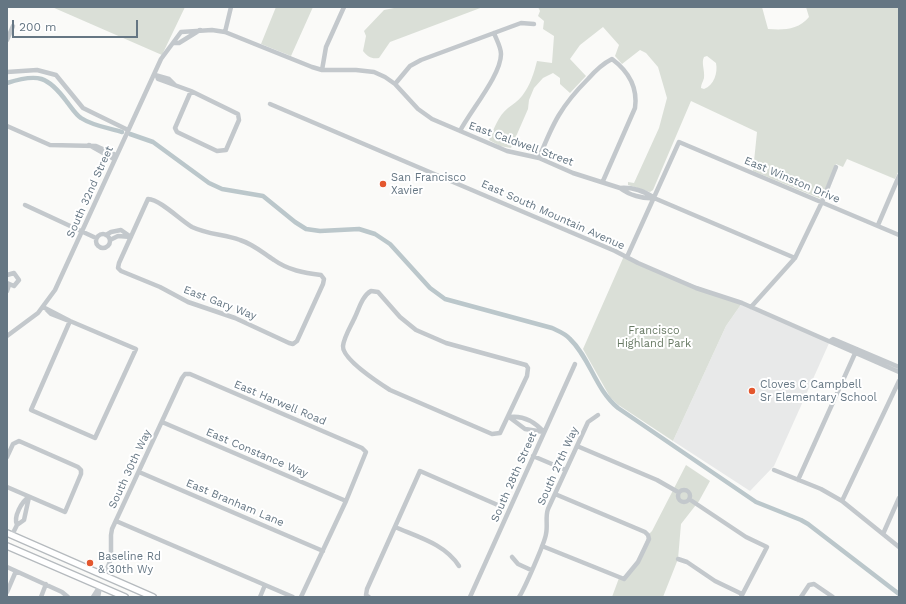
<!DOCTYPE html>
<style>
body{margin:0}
#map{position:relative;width:906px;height:604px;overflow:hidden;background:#fafaf8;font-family:"Work Sans",sans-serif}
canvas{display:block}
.frame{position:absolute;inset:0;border:8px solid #657683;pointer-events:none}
.scale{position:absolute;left:12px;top:20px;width:126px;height:18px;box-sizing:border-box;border:2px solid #657683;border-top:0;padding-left:5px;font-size:12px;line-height:14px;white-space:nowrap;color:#657683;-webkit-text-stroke:3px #fff;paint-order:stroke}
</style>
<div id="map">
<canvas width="906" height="604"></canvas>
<div class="frame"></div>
<div class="scale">200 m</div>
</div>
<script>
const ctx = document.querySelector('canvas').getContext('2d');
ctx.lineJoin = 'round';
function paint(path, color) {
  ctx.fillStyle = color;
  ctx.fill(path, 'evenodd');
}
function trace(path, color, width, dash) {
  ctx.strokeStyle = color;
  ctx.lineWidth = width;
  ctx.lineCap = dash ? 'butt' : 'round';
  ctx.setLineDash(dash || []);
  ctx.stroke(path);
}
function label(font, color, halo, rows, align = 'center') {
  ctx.font = font + ' "Work Sans",sans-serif';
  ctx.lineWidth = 4;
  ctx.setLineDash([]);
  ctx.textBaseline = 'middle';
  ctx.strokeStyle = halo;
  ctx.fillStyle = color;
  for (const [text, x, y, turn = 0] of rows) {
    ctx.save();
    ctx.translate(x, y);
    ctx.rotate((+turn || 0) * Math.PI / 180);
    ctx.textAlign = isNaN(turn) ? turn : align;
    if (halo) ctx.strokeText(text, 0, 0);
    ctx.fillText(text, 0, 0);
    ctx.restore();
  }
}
paint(new Path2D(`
 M742,303l88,38 -56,125 -24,25 -77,-50 53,-115z`), '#e8e9e9');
paint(new Path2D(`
 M52,7h133l-23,48z
 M276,7h37l-22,49 -30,-12z
 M399,7h84l-93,35 -11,16c-8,1 -11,-1 -16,-7l3,-15 -2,-5 20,-21z
 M538,7h224l6,22c16,1 30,1 41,-12l-3,-10h93v163l-4,9 -48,-20 -4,8 -7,-3 -15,35 -68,-28 4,-39 -66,-31 -38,89 -3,2 -22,-7v-3l6,1 25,-55 8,-30 -9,-31 -12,-14 -6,-3 -18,14 -7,-8 4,-11 -16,-18 -23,18 -10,14 16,17 -16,17 -10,-9v-6l-7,-5 -10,5 -9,10 -5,12 -1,9 -17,39 -11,-2 -11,-6c5,-11 9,-24 19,-32 5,-4 10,-7 14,-12 8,-10 12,-23 15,-35l15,2 2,-27 -11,-7 1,-8 -6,-5 2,-5zM707,56l9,7c2,10 -2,22 -12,26l-3,-1c0,-4 2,-6 3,-10 1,-8 -3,-15 0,-21z
 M624,256l14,8 104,39 -16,23 -53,115 -56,-37 -7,-7 -27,-48z
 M686,465l24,16 -11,20 -18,23 -3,35 -15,38h-51l7,-19 5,1 14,-17 10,-27 4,-4z`), '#dadfd7');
trace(new Path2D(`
 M7,83c31,-10 41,-7 60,19 4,5 9,13 14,16 12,8 28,10 41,14
 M130,134l23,8 56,41 13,6 41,7 32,26 11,7 14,2 39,-2 16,5 15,10 40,44 15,11 107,29c6,3 13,5 18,11 20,19 25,50 48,69l138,94 45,18 7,4 91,70`), '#bbc7cb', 4.5);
const major = new Path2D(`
 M7,533l146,64
 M7,546l118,51`);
trace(major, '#b5babe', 8);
trace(new Path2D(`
 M225,32l6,-25
 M7,40l6,-14
 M174,43h5l21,-13
 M322,70l4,-23 18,-40
 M7,72l30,-2 19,5 27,33 45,22
 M155,75l14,4 6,6
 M157,76l1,3 33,12 47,23 1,6 -13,30 -9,1 -40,-19 -2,-4 16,-37
 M395,84l15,-18 11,-6 100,-37 13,1
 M270,104l345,147 23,12 58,25 46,15 157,69
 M7,126l43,19 46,1 20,9
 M460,131c11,-21 41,-56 41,-77 0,-7 -5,-15 -7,-21
 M89,145l25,14
 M539,158c14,-35 22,-52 49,-79 7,-8 14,-15 24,-20 16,12 26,28 23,49l-32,73
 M620,188c12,-1 25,3 34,10l141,60
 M148,199c13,1 32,21 44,28 17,8 32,7 48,13 13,4 23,13 34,20 14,10 30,13 47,15l3,4 -1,5 -26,57 -4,3 -4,-1 -54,-25 -47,-16 -28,-15 -39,-16 -3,-3 1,-5z
 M25,205l71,33
 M878,225l21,-49
 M96 241a7 7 0 1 1 14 0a7 7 0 1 1-14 0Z
 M106,235l5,-3 10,-2 10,7
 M110,240l8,-4 13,1
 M627,257l52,-115 220,93
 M7,275l7,-2 5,7 -5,6 -7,-3
 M7,291l2,-6
 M371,291l7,1 22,25 16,13 30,13 80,22 2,3 -1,8 -27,57 -8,1 -102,-44c-11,-7 -48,-31 -47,-44 1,-9 8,-20 12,-29 4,-8 7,-21 16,-26z
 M43,307l27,14 66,28 -41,89 -64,-28 39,-89
 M751,307l44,-49 27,-56 14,-35
 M45,308l6,6 18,7
 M7,336l31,-23 17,-23 106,-231 20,-27 31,-2 13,2 87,35 10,3h34l18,2 11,5 10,7 23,25 14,10 75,32 32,7 34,15 47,15c9,7 23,11 34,10
 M830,341l3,-2 66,28
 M509,417c14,-2 26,5 35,15
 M509,417l16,12 19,3
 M162,422l184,79
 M577,446l80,34 21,12
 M533,456l33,14
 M7,457l6,-13 6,-3 59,26 3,3v4l-16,38 -58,-25
 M774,470l47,19 21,12 57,46
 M139,472l184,79
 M798,480l59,-131
 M678 496a6 6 0 1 1 12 0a6 6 0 1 1-12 0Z
 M689,499l57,38 21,10 -26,50
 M842,501l57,-120
 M116,521l177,76
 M17,525c-4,-8 5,-24 12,-28
 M395,527c23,10 50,17 64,39
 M883,534l16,-36
 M12,535l5,-10 7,-5 5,-23
 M542,546l82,33 14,-17 11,-23 -1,-4 -3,-3 -90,-38
 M512,557l6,7 13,6
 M678,559l9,3 28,19 27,13
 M7,567l55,25 6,5
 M104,576l7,-17v-24l1,-6 70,-151 3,-4h5l172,74 4,4 -20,49 -45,96
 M7,592l9,-21
 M41,597l5,-13
 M93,597l7,-11
 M98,597l2,-10
 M260,597l5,-12
 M369,597l-3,-2 1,-6 53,-118 80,35
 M470,597l105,-233
 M519,597c5,-7 26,-55 27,-63 2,-9 -1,-17 2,-25l40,-87 10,-7
 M801,597l8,-12 5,-1 19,13`), '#c3c8cc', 4.5);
trace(major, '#fff', 5.5);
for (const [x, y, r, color] of [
 [383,184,4,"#e4572e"],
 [752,391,4,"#e4572e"],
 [90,563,4,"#e4572e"]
]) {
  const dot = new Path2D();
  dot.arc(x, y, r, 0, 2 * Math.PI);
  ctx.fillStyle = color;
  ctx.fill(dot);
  trace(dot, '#fff', 1.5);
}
label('11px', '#657683', '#fff', [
 ["East Caldwell Street",521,144,20],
 ["East Winston Drive",792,180,23],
 ["South 32nd Street",90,192,-66],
 ["East South Mountain Avenue",553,215,24],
 ["East Gary Way",220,303,21],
 ["East Harwell Road",280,403,23],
 ["East Constance Way",257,453,23],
 ["South 27th Way",558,466,-66],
 ["South 30th Way",130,469,-65],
 ["South 28th Street",514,477,-66],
 ["East Branham Lane",235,503,23]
]);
label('11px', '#657683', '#fff', [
 ["San Francisco",391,178],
 ["Xavier",391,191],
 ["Cloves C Campbell",760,385],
 ["Sr Elementary School",760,398],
 ["Baseline Rd",98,557],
 ["& 30th Wy",98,570]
], 'left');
label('11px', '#687a64', '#fff', [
 ["Francisco",654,331],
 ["Highland Park",654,344]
]);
</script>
